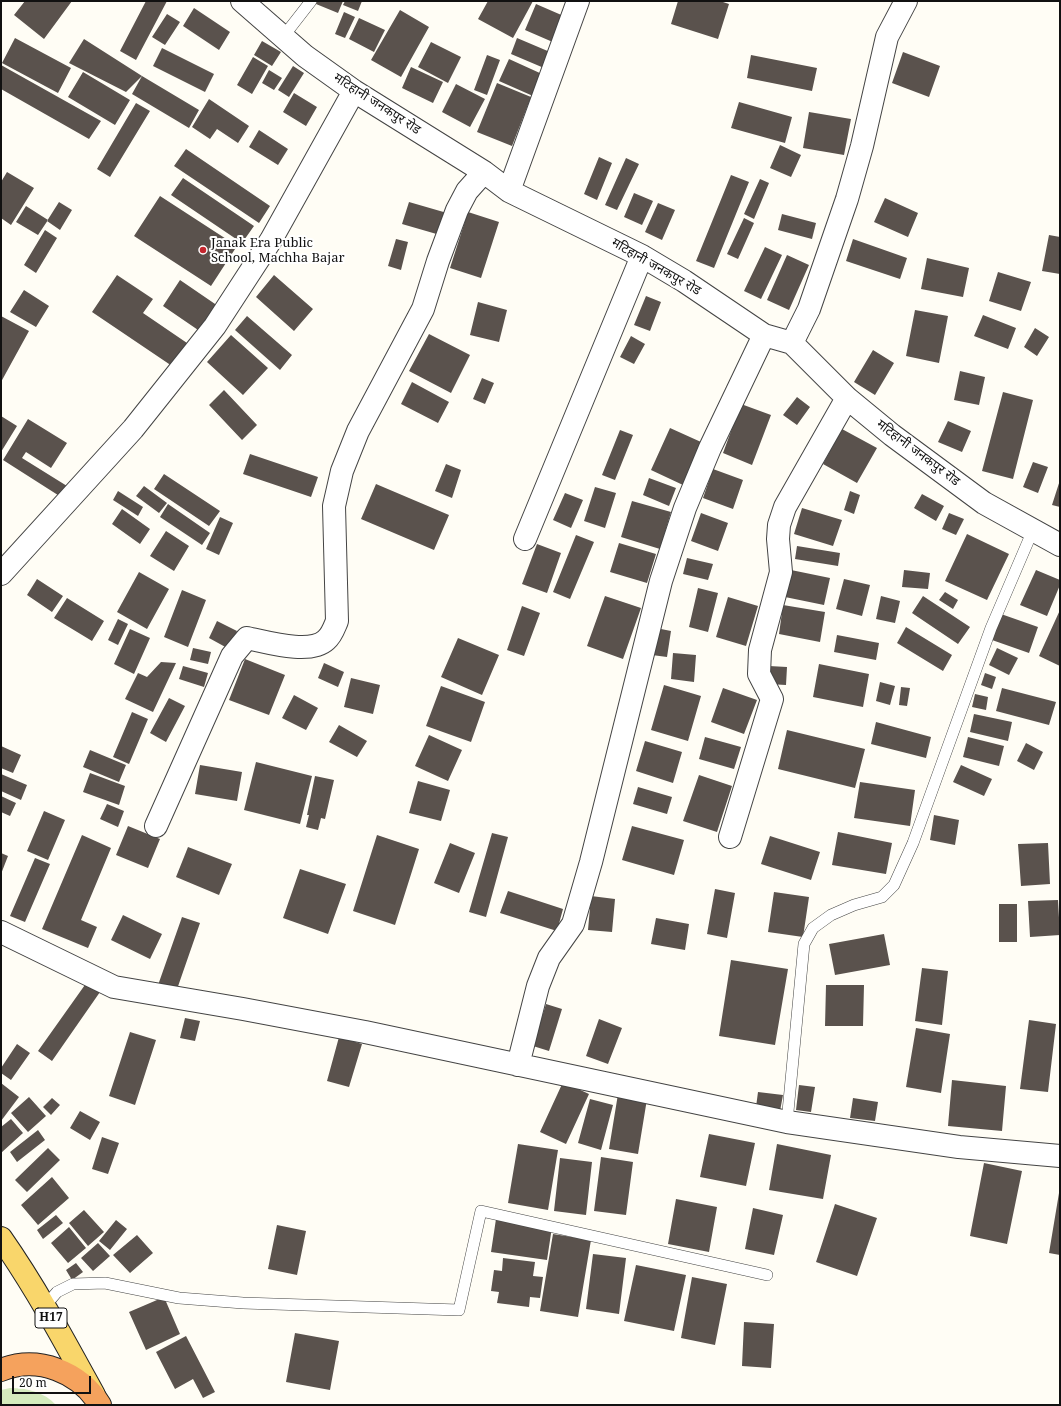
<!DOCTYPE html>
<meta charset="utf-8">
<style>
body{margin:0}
#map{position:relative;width:1061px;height:1406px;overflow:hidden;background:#fffdf5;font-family:"Noto Serif",serif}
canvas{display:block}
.frame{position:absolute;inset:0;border:2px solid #111;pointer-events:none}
.scale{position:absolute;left:12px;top:1376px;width:79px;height:18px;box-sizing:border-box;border:2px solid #111;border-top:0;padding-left:5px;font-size:12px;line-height:14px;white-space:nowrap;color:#111;-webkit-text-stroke:3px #fff;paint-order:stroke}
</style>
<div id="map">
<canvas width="1061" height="1406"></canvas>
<div class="frame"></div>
<div class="scale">20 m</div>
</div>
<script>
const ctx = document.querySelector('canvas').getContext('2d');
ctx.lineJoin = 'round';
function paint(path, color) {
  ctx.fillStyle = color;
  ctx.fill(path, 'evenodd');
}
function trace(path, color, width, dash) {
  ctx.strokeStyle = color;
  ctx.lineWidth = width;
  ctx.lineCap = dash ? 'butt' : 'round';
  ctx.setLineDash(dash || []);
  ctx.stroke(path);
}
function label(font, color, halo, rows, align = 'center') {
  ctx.font = font + ' "Noto Serif","Noto Sans Devanagari",serif';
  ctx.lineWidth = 4;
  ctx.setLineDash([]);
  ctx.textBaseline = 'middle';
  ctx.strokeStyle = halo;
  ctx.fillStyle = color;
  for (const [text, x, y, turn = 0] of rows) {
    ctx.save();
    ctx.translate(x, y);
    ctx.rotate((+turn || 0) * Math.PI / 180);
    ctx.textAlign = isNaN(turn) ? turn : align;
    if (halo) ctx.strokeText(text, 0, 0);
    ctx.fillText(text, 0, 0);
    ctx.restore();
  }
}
paint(new Path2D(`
 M10,1388c17,0 34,4 46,17h-55v-15z`), '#d5ebbd');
paint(new Path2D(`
 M25,1h47l-28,38 -30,-24z
 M146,1h21l-31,59 -16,-9z
 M317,1h26l-5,12 -22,-9z
 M345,1h17l-4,10 -15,-6z
 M488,1h45l-20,37 -35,-19z
 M678,1h42l9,3 -11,35 -47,-15z
 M536,4l30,13 -11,26 -30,-13z
 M194,8l36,24 -11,18 -36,-24z
 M400,10l29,17 -28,50 -30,-17z
 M344,12l11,5 -10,21 -10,-4z
 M167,14l13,8 -15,23 -13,-8z
 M359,18l26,12 -11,22 -25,-13z
 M15,38l56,30 -13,25 -56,-30z
 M517,38l33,14 -6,16 -33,-14z
 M84,39l58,37 -16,16 -57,-29z
 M262,41l19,11 -9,14 -18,-11z
 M431,42l30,15 -13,26 -30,-16z
 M162,48l52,26 -9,18 -52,-26z
 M903,52l37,14 -11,31 -37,-14z
 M487,55l13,5 -13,35 -13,-5z
 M751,55l66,13 -5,23 -65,-13z
 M253,57l15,9 -16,28 -15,-9z
 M509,59l33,15 -9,22 -34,-15z
 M1,65l100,56 -12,18 -88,-50z
 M293,66l11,7 -15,24 -11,-7z
 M411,67l32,15 -10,21 -31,-15z
 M269,70l13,8 -8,12 -12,-7z
 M83,72l47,28 -15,25 -47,-28z
 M142,76l57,34 -10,18 -57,-34z
 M497,83l34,14 -19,49 -35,-14z
 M456,84l29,15 -15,28 -28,-15z
 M294,93l23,14 -11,19 -23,-14z
 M209,99l40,27 -11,17 -21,-14 -7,10 -18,-12z
 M739,102l53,15 -7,26 -54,-15z
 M136,103l14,8 -40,66 -13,-8z
 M809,112l42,7 -7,36 -41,-7z
 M259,130l29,19 -10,16 -29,-18z
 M780,145l21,10 -10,22 -21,-9z
 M186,149l84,57 -11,17 -85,-57z
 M599,157l13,6 -15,37 -13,-6z
 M626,158l13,6 -22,46 -12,-5z
 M7,172l27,16 -23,37 -10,-7v-36z
 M731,175l18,7 -35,86 -18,-7z
 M183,178l71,48 -12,17 -71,-48z
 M760,179l9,4 -15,36 -10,-5z
 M634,193l19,8 -11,24 -18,-8z
 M160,196l77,50 -26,40 -77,-50z
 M885,198l33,15 -10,24 -34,-15z
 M59,202l13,8 -12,20 -13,-9z
 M409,202l38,11 -7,22 -38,-11z
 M658,203l17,7 -13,30 -17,-8z
 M26,206l22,14 -10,15 -22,-13z
 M468,212l31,10 -18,56 -31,-10z
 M782,214l34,9 -4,16 -34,-9z
 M744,218l10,5 -16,36 -11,-5z
 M45,230l12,8 -21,35 -12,-8z
 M1049,235l11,2v37l-18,-3z
 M396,239l12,3 -7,28 -13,-4z
 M853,239l54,19 -7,21 -54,-18z
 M765,247l17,8 -21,44 -17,-8z
 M787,255l22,10 -20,45 -22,-10z
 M927,258l42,10 -6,29 -42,-8z
 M998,272l33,10 -10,29 -32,-10z
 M117,275l36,24 -10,14 44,30 -15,23 -80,-54z
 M274,275l39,34 -19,22 -38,-34z
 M180,280l38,26 -17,26 -38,-26z
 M24,290l25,16 -13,21 -26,-15z
 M646,296l15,6 -11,29 -16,-6z
 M478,302l29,8 -8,32 -29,-7z
 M915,310l33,6 -9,47 -33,-7z
 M983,315l33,13 -8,21 -34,-13z
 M1,316l28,15 -28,51z
 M247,316l45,39 -12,15 -45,-40z
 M1035,328l14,9 -12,19 -13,-9z
 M429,334l41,21 -19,38 -42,-22z
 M231,335l37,33 -25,27 -36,-33z
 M631,336l14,8 -11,20 -14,-7z
 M873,350l21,13 -19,32 -21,-13z
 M960,371l25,6 -6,28 -25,-5z
 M482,378l12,5 -9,21 -12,-5z
 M412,382l37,20 -11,21 -37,-19z
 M224,390l33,35 -15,15 -33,-35z
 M1003,392l30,8 -20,79 -31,-8z
 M797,397l13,10 -13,18 -14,-10z
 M741,404l30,11 -19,50 -29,-12z
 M1,416l16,10 -16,26z
 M28,419l39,24 -16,25 -25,-16 -4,6 45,28 -6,11 -58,-37z
 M948,421l23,10 -9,21 -24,-10z
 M670,428l31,14 -18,43 -32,-15z
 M842,429l35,19 -20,35 -34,-19z
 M620,430l13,5 -18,45 -13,-5z
 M250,454l68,23 -7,20 -68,-23z
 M1033,462l15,5 -10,26 -15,-6z
 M446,464l15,6 -9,28 -17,-7z
 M713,469l30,11 -10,29 -30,-11z
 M164,474l56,37 -11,15 -55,-37z
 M649,478l27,10 -7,18 -26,-11z
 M1060,480v27l-8,-2z
 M376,484l73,31 -15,35 -73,-31z
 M144,486l23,17 -8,10 -23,-17z
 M595,487l21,6 -11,35 -21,-7z
 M118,491l25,16 -5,9 -25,-16z
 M850,491l10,4 -6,19 -10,-4z
 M565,493l18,7 -12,28 -18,-8z
 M922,494l22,12 -8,15 -22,-13z
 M632,501l39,11 -11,37 -39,-12z
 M168,504l42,29 -8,12 -42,-28z
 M802,508l40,12 -9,26 -39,-12z
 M122,509l28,20 -10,15 -28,-20z
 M701,513l27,10 -10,28 -27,-10z
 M949,513l15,6 -8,16 -14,-6z
 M220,517l13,6 -14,32 -13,-6z
 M166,531l23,15 -15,25 -24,-15z
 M967,534l42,20 -22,46 -42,-19z
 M576,535l18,7 -24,57 -17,-7z
 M619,543l37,11 -9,29 -37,-11z
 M537,544l24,9 -14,40 -25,-9z
 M797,546l43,7 -2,13 -43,-7z
 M687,558l26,6 -5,16 -25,-6z
 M791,570l39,8 -6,27 -39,-8z
 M904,570l26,3 -2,16 -26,-2z
 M1036,570l24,10v5l-13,31 -27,-11z
 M139,572l30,17 -22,40 -30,-17z
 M37,579l26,17 -11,16 -25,-17z
 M844,579l26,6 -8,31 -26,-7z
 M698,588l20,5 -10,39 -19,-5z
 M182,590l24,10 -18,47 -24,-10z
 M945,592l13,8 -5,9 -14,-9z
 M605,596l36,12 -18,51 -36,-13z
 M881,596l19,5 -5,22 -19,-4z
 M923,596l47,31 -12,17 -46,-31z
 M728,597l30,9 -12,40 -30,-9z
 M67,598l37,23 -12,20 -38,-23z
 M783,605l42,7 -5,30 -41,-8z
 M522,606l18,7 -16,43 -17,-6z
 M1060,610v56l-21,-10z
 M1001,614l37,13 -9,26 -37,-13z
 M118,619l10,5 -10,21 -10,-5z
 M217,621l20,10 -8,18 -20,-11z
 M906,627l46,28 -9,16 -46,-28z
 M656,628l15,3 -4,26 -15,-2z
 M130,629l20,9 -16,36 -20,-10z
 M837,635l42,8 -3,17 -42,-8z
 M458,638l41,17 -17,40 -41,-18z
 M193,648l18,4 -3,12 -18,-4z
 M997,648l21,10 -9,17 -20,-10z
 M673,653l23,2 -2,27 -23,-3z
 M245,659l40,16 -16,40 -40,-15z
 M161,662l15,1 -23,49 -28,-13 13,-26 9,4z
 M324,663l20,9 -6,15 -20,-9z
 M819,664l50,10 -6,33 -50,-10z
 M183,666l25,7 -4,14 -25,-8z
 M769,666l18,1 -1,18 -18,-1z
 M985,673l11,4 -4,12 -11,-4z
 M351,678l29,7 -7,29 -29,-7z
 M880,682l15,4 -5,19 -14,-4z
 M664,685l37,11 -13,45 -37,-11z
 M441,686l44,16 -14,40 -45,-16z
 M901,687l9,1 -3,18 -8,-1z
 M723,688l34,12 -13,34 -33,-12z
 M1002,688l54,14 -7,23 -53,-14z
 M975,694l13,3 -2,13 -14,-3z
 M294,695l24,13 -12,22 -24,-12z
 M169,698l16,8 -19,36 -16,-9z
 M132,712l16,7 -19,45 -16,-7z
 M974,714l38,8 -4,19 -38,-9z
 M876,722l55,15 -5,21 -55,-14z
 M339,725l28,16 -10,16 -28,-15z
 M787,730l78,19 -10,39 -77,-19z
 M429,735l33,15 -14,31 -33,-15z
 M705,737l36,10 -7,22 -35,-10z
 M968,737l36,9 -5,20 -36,-9z
 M645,741l37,11 -9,31 -37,-12z
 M1026,743l17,9 -9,18 -17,-9z
 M1,746l20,9 -8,18 -12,-5z
 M90,750l36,15 -7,17 -36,-15z
 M256,762l56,14 -12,48 -56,-14z
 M200,765l42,7 -5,29 -42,-7z
 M961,765l31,14 -8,17 -31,-14z
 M90,773l35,13 -6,19 -36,-13z
 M1,774l26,11 -6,15 -20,-9z
 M699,775l33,11 -15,46 -34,-11z
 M315,776l19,4 -9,39 -4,-1 -3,12 -12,-3 3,-12h-2z
 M418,781l32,9 -9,31 -32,-8z
 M860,782l55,8 -5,36 -56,-8z
 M638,787l34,10 -5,17 -34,-10z
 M1,796l15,7 -6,13 -9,-4z
 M107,804l17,7 -6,16 -18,-8z
 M44,811l21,9 -17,40 -21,-9z
 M934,815l25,5 -4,25 -25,-5z
 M128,826l32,13 -12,29 -32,-13z
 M632,826l52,14 -10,35 -52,-15z
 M838,832l54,11 -6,31 -54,-9z
 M492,833l16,4 -22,80 -17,-5z
 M82,835l29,13 -30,72 16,7 -9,21 -46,-19z
 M377,835l42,14 -24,76 -42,-14z
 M770,836l50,16 -9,28 -50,-16z
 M450,843l25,10 -16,40 -25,-10z
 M1048,843l2,41 -29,2 -3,-42z
 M188,847l44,17 -13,31 -43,-18z
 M1,853l7,3 -7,18z
 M35,858l15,6 -25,58 -15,-6z
 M300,869l46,15 -18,50 -45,-16z
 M715,889l20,4 -8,45 -20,-4z
 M508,891l55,18 -6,22 -57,-18z
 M774,892l35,5 -6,40 -35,-5z
 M591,896l24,3 -3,33 -24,-2z
 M1058,900l2,35 -30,2 -2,-36z
 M999,904h18v38h-18z
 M123,915l39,19 -12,25 -39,-19z
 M182,917l18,6 -25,72 -18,-7z
 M656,918l33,6 -4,26 -34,-6z
 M884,934l6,31 -55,10 -6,-31z
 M731,960l57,9 -13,76 -56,-9z
 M922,968l26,3 -6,54 -27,-4z
 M87,982l13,10 -48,69 -14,-10z
 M826,985h38l-1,41h-38z
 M546,1004l16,5 -13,42 -16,-5z
 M185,1018l15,3 -5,20 -15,-3z
 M599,1019l23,9 -14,36 -22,-8z
 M1029,1020l27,4 -8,68 -28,-3z
 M916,1028l34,6 -9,59 -35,-6z
 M130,1032l26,8 -21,65 -26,-9z
 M339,1037l23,7 -13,43 -22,-6z
 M17,1044l13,9 -19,27 -10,-7v-5z
 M952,1080l54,6 -4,45 -54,-5z
 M563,1082l26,12 -23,50 -26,-12z
 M1,1083l18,14 -18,24z
 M799,1085l16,2 -4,25 -15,-2z
 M758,1092l25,3 -3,16 -24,-4z
 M618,1094l29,5 -9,55 -29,-5z
 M29,1097l17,19 -18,16 -17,-19z
 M52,1098l8,7 -9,10 -8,-8z
 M853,1098l25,4 -3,19 -25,-3z
 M590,1099l23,6 -12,45 -23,-7z
 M80,1111l20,11 -10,18 -20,-12z
 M11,1119l12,14 -22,20v-26z
 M38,1130l7,10 -28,22 -7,-10z
 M709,1134l46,9 -9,43 -46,-9z
 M102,1137l17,6 -11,31 -16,-5z
 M518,1144l40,6 -10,60 -40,-7z
 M777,1144l54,11 -8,44 -54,-9z
 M48,1148l12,12 -33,32 -12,-12z
 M601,1157l32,5 -7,53 -32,-4z
 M560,1158l32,4 -6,53 -32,-4z
 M984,1163l38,8 -15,73 -37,-8z
 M52,1177l17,21 -31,27 -17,-20z
 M1059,1193h1v62l-11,-2z
 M676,1199l41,8 -8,45 -41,-8z
 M835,1204l42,14 -20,58 -41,-14z
 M753,1208l30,7 -9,40 -29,-6z
 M84,1210l20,22 -16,14 -19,-23z
 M56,1215l7,8 -20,16 -6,-9z
 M496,1219l56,8 -5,33 -56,-8z
 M116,1220l11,9 -17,21 -11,-9z
 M277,1225l29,6 -9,44 -29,-6z
 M69,1227l17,21 -18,15 -17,-20z
 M553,1234l38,6 -13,77 -38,-6z
 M137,1235l16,18 -23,20 -17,-18z
 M98,1243l12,13 -17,15 -12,-13z
 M593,1254l33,4 -7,56 -33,-5z
 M503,1258l32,4 -2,14 10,1 -3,21 -10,-1 -1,10 -32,-4 2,-11 -8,-1 3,-21 8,1z
 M76,1263l7,9 -11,8 -6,-10z
 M636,1265l50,10 -12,56 -50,-10z
 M692,1277l35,7 -12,61 -34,-7z
 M164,1297l16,37 -34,16 -17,-38z
 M744,1322l30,2 -3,44 -29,-2z
 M295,1333l44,8 -9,49 -44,-8z
 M186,1336l29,56 -12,6 -10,-19 -18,10 -19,-37z`), '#5a524d');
const lane = new Path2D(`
 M283,37l28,-36
 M787,1122l17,-178 9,-16 18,-13 23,-10 28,-8 12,-12 19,-42 78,-215 42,-98
 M45,1306l12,-14 16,-8 32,-1 74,15 64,5 216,7 22,-99 286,64`);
const street = new Path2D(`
 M242,1l63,55 49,35 130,81 25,19 133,65 42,25 80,54 28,8 55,55 45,37 92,68 76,42
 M509,191l69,-190
 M792,343l17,-34 38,-110 15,-53 25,-109 19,-36
 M525,539l117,-283
 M1,574l132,-145 82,-103 56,-86 83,-149
 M156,826l76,-170 15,-18c20,4 63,17 79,2 6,-5 8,-12 11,-19l-3,-115 8,-35 16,-40 65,-122 15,-48 19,-51 10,-19 17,-19
 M730,837l42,-138 -13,-25 1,-24 21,-78 -3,-33 1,-14 6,-18 62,-109
 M1,932l113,55 129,22 122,23 422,90 172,25 101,9
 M518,1065l20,-79 11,-28 24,-34 18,-62 70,-281 24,-73 25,-60 54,-113`);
const primary = new Path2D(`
 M1,1238c35,50 64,104 93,157`);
const highway = new Path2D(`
 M1,1370c37,-15 79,2 99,35`);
trace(lane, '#444', 12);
trace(street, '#444', 24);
trace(primary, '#222', 24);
trace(highway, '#222', 24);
trace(lane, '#fff', 11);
trace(street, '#fff', 22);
trace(primary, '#f9d66b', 22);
trace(highway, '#f5a25d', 22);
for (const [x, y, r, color] of [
 [203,250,4,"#c4262e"]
]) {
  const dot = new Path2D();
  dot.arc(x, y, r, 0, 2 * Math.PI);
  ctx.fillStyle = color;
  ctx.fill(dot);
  trace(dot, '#fff', 1.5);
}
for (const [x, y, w] of [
 [51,1318,32]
]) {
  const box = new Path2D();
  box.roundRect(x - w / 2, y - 10, w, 20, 3);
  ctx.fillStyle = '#fff';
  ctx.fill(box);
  trace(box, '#111', 1);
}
label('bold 12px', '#111', null, [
 ["H17",51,1318]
]);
label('13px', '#111', '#fff', [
 ["मटिहानी जनकपुर रोड",377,104,33],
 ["मटिहानी जनकपुर रोड",656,267,30],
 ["मटिहानी जनकपुर रोड",918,453,37]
]);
label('13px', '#111', '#fff', [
 ["Janak Era Public",211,243],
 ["School, Machha Bajar",211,258]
], 'left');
</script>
